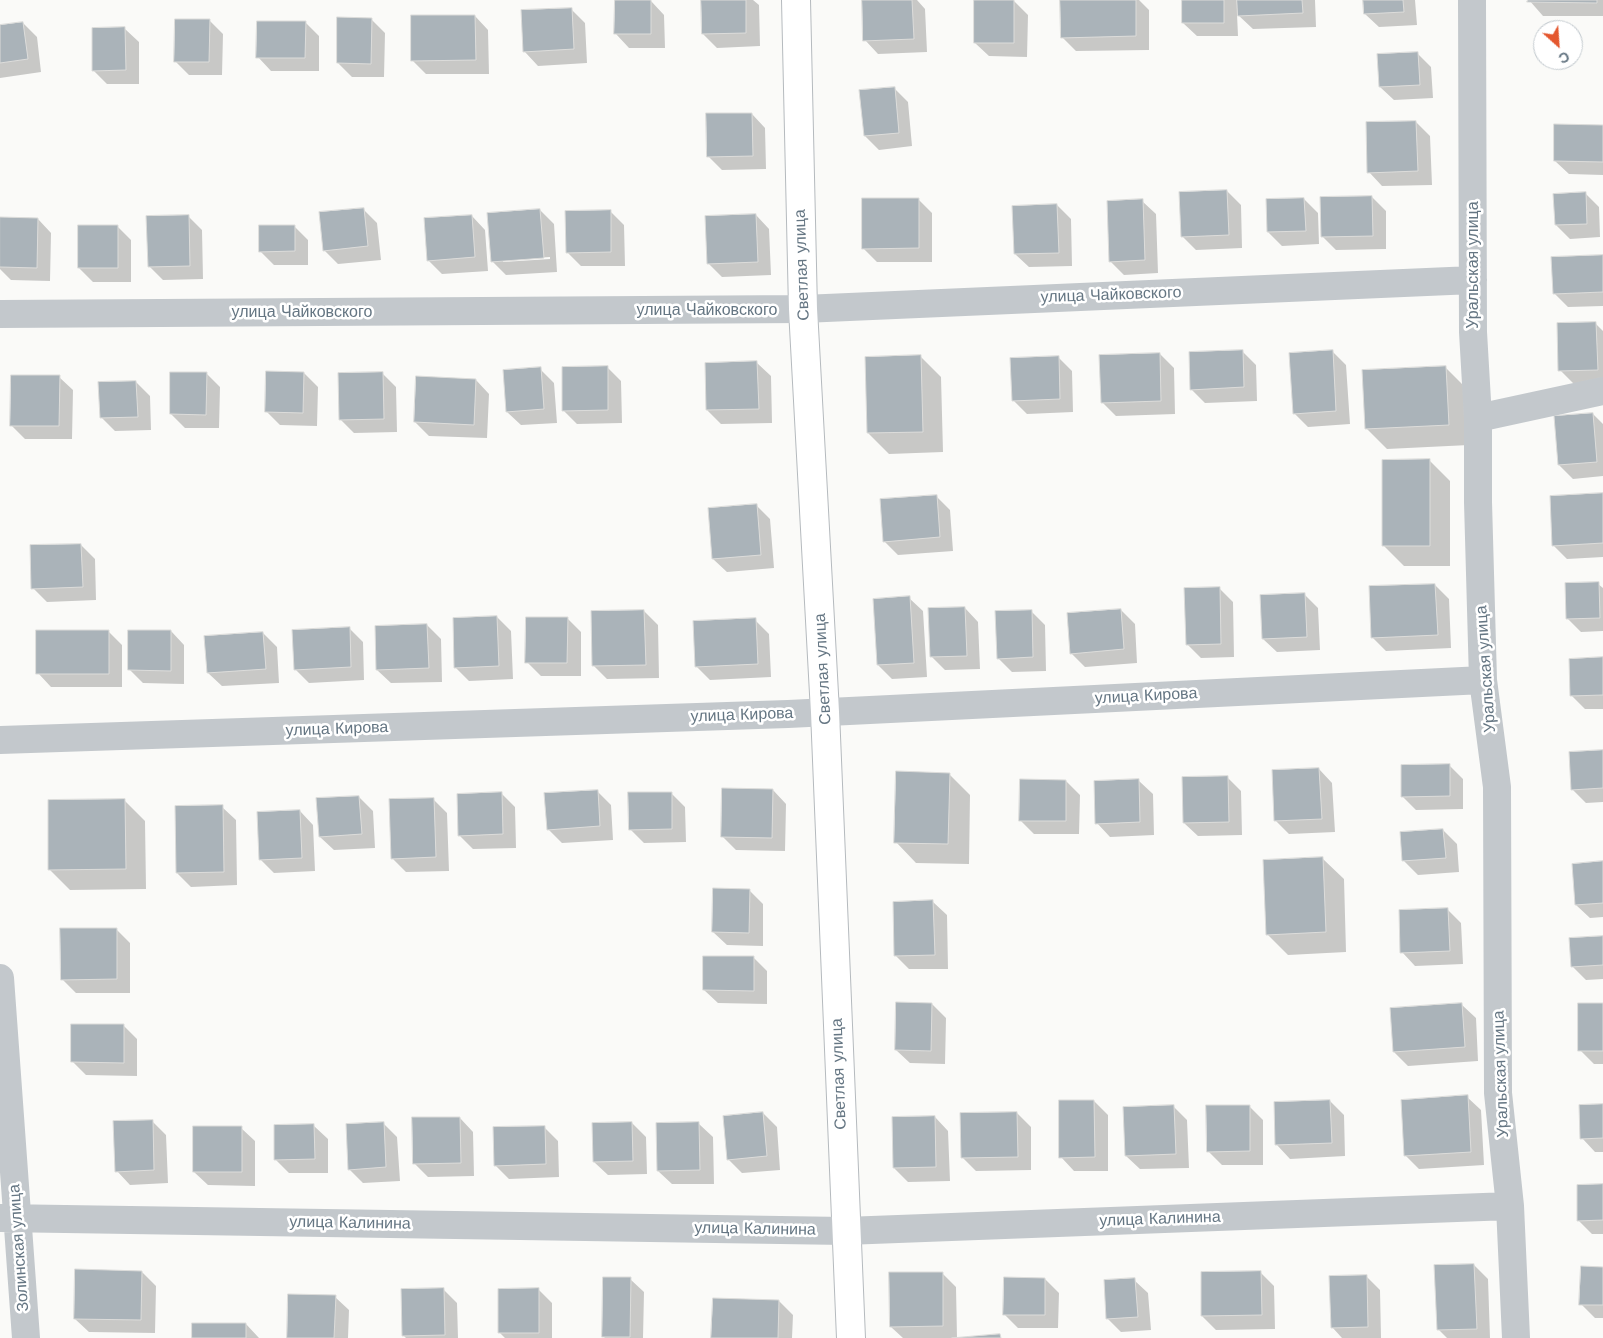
<!DOCTYPE html>
<meta charset="utf-8">
<style>
body{margin:0}
#map{position:relative;width:1603px;height:1338px;overflow:hidden;background:#fafaf8;font-family:"Work Sans",sans-serif}
canvas{display:block}
.north{position:absolute;left:1533px;top:20px;width:50px;height:50px;box-sizing:border-box;background:#fff;border:1px solid #c1c8cd;border-radius:50%;rotate:154deg;font-size:14px;font-weight:700;line-height:20px;text-align:center;color:#657683}
.north::after{content:'';display:block;margin:auto;width:18px;height:22px;background:#e4572e;clip-path:polygon(50% 0,100% 100%,50% 72%,0 100%)}
</style>
<div id="map">
<canvas width="1603" height="1338"></canvas>
<div class="north">С</div>
</div>
<script>
const ctx = document.querySelector('canvas').getContext('2d');
ctx.lineJoin = 'round';
function paint(path, color) { ctx.fillStyle = color; ctx.fill(path, 'evenodd'); }
function stroke(path, color, width, dash) { ctx.strokeStyle = color; ctx.lineWidth = width; ctx.lineCap = dash ? 'butt' : 'round'; ctx.setLineDash(dash || []); ctx.stroke(path); }
function drawText(font, color, halo, rows, align = 'center') {
  ctx.font = font + ' "Work Sans",sans-serif'; ctx.lineWidth = 5; ctx.setLineDash([]); ctx.textBaseline = 'middle'; ctx.strokeStyle = halo; ctx.fillStyle = color; for (const [text, x, y, turn = 0] of rows) {
    ctx.save(); ctx.translate(x, y); ctx.rotate((+turn || 0) * Math.PI / 180); ctx.textAlign = isNaN(turn) ? turn : align; if (halo) ctx.strokeText(text, 0, 0); ctx.fillText(text, 0, 0); ctx.restore();
  }
}
paint(new Path2D(`
 M702,0h51l6,5 1,41 -43,2 -14,-14z
 M863,0h54l8,9 2,43 -49,2 -13,-14z
 M1062,0h77l10,10v40l-73,1 -14,-14z
 M1183,0h132l1,27 -63,2 -16,-15 1,22h-41l-14,-13z
 M1364,0h51l2,25 -38,2 -14,-13z
 M1529,0h74v16h-60z
 M651,1l13,14 1,33h-36l-13,-14z
 M1014,1l14,14 -1,42 -38,-1 -14,-13z
 M571,9l14,14 2,40 -49,3 -13,-14z
 M475,16l13,14 1,44h-63l-14,-14z
 M371,19l14,14 -1,44h-32l-14,-14z
 M209,20l14,14 -1,41h-33l-14,-14z
 M305,22l14,14v35h-48l-13,-14z
 M23,23l14,14 4,35 -41,6v-52z
 M125,29l14,13v42h-32l-14,-14z
 M1417,53l14,14 2,31 -39,2 -14,-13z
 M894,88l14,14 4,44 -33,4 -14,-14z
 M752,114l13,14 1,41 -44,1 -14,-14z
 M1416,122l14,14 2,49 -50,1 -13,-14z
 M1603,126v49l-34,-1 -14,-13z
 M1227,191l14,14 1,43 -46,2 -14,-14z
 M1585,193l14,14 1,30 -30,2 -14,-14z
 M1372,197l14,14v38l-50,1 -14,-14z
 M918,199l14,14v49h-55l-14,-14z
 M1304,199l14,14 1,31 -37,2 -14,-14z
 M1142,201l14,13 2,59 -34,2 -14,-14z
 M1057,205l14,14 1,47 -43,1 -14,-13z
 M363,209l14,14 4,37 -43,4 -14,-14z
 M540,210l14,14 3,48 -51,3 -14,-14zM550,257v2l-47,3v-2z
 M610,211l14,14 1,41h-44l-13,-13z
 M756,215l13,14 2,46 -49,2 -14,-14z
 M188,216l14,14 1,49 -40,1 -14,-14z
 M472,216l13,14 3,41 -46,3 -14,-14z
 M0,218l38,1 13,14 -1,48 -39,-1 -11,-11z
 M117,226l14,14v42h-38l-14,-14z
 M294,226l14,14v25h-34l-14,-14z
 M1603,256v50l-35,1 -14,-14z
 M1596,324l7,7v52l-29,1 -14,-14z
 M1242,351l14,14 1,36 -52,2 -14,-14z
 M1332,351l14,14 4,59 -42,3 -14,-14z
 M1160,354l14,14 1,46 -59,2 -14,-14z
 M920,356l21,21 2,75 -54,2 -21,-21z
 M1058,357l14,14 1,41 -46,2 -14,-14z
 M757,363l14,13 1,47 -51,1 -14,-14z
 M607,367l14,14 1,42 -45,1 -14,-14z
 M1445,367l21,21 3,57 -82,4 -21,-21z
 M540,369l14,14 3,40 -36,2 -14,-13z
 M206,373l14,14 -1,41h-34l-14,-14z
 M304,373l14,14 -1,39 -37,-1 -14,-14z
 M382,373l14,14 1,45 -43,1 -14,-14z
 M59,377l14,13 -1,49h-47l-14,-14z
 M476,380l13,14 -2,44 -58,-2 -14,-14z
 M136,382l14,14 1,34 -36,1 -14,-14z
 M1593,414l10,10v52l-30,3 -14,-14z
 M1430,461l20,20v85h-46l-20,-20z
 M1603,495v62l-36,2 -14,-14z
 M936,496l14,14 3,41 -55,4 -14,-14z
 M757,506l13,13 4,49 -47,4 -14,-13z
 M81,545l14,14 1,41 -49,2 -14,-14z
 M1598,584l5,4v43l-22,1 -14,-14z
 M1435,585l14,14 2,49 -65,3 -14,-14z
 M1219,588l14,14 1,55 -33,1 -14,-14z
 M1304,594l14,14 2,42 -43,2 -14,-13z
 M909,598l14,13 4,66 -35,2 -14,-14z
 M965,608l13,14 2,47 -35,1 -14,-14z
 M1121,610l14,14 2,39 -52,4 -14,-14z
 M644,611l14,14 1,53 -52,1 -14,-14z
 M1031,611l14,14 1,46 -34,1 -14,-14z
 M497,617l14,14 2,48 -44,2 -14,-14z
 M567,618l14,14v44h-40l-14,-14z
 M755,620l14,14 2,43 -61,3 -14,-14z
 M427,625l14,14 1,43 -51,1 -14,-13z
 M349,628l14,14 1,38 -55,3 -14,-14z
 M108,631l14,14v42h-71l-13,-14z
 M171,631l13,14v39l-41,-1 -13,-13z
 M263,633l14,14 2,36 -57,3 -14,-13z
 M1603,659v50h-18l-14,-14z
 M1603,751v51l-17,1 -14,-14z
 M1449,765l14,14v30l-47,1 -13,-13z
 M1319,769l13,14 3,49 -46,2 -14,-14z
 M949,774l21,21 -1,69 -53,-1 -20,-21z
 M1227,777l14,14 1,44 -44,1 -14,-13z
 M1066,781l14,14 -1,39h-45l-14,-14z
 M1139,781l14,13 1,41 -44,2 -13,-14z
 M773,790l13,14 -1,47 -49,-1 -14,-14z
 M597,791l14,14 2,35 -51,3 -14,-14z
 M501,793l14,14 1,41 -43,1 -13,-13z
 M671,793l14,14 1,35 -42,1 -14,-14z
 M359,797l14,14 2,37 -41,2 -14,-13z
 M433,799l14,14 2,58 -43,1 -13,-13z
 M124,800l21,21 1,68 -76,1 -21,-21z
 M222,807l14,13 1,65 -46,2 -14,-14z
 M300,811l13,14 2,46 -41,2 -14,-14z
 M1443,830l14,14 2,28 -41,3 -14,-14 -2,-28z
 M1323,859l21,20 2,73 -58,3 -21,-21z
 M1603,863v54l-13,1 -14,-13z
 M749,890l14,14v42l-36,-1 -14,-13z
 M933,902l14,13 1,54h-39l-13,-13z
 M1447,909l14,14 2,41 -48,2 -13,-14z
 M116,929l14,14v50h-54l-14,-14z
 M1603,937v42l-17,1 -14,-14z
 M753,957l14,14v33l-49,-1 -14,-13z
 M932,1004l14,14 -1,46 -35,-1 -14,-13z
 M1603,1004v60h-9l-14,-14z
 M1462,1005l14,13 2,43 -70,5 -14,-14z
 M123,1025l14,14v37l-51,-1 -14,-14z
 M1467,1097l14,13 3,55 -65,4 -14,-14z
 M1094,1101l14,14v56h-34l-13,-14z
 M1330,1101l14,14 1,41 -55,3 -13,-14z
 M1173,1106l14,14 2,48 -49,1 -14,-13z
 M1249,1106l14,14v45h-41l-14,-14z
 M1603,1106v46h-8l-13,-14z
 M763,1113l14,14 3,43 -38,3 -14,-14z
 M1017,1113l14,14v43l-55,1 -14,-14z
 M935,1117l13,14 2,50 -42,1 -14,-14z
 M460,1118l13,14 1,44 -46,1 -14,-14z
 M152,1121l14,14 2,48 -38,2 -13,-14z
 M383,1123l14,14 3,44 -37,2 -14,-14z
 M632,1123l14,14 1,37 -39,1 -14,-13z
 M699,1124l14,13 1,47h-42l-14,-13z
 M314,1126l14,13v34h-39l-14,-14z
 M544,1127l14,14 1,36 -50,2 -14,-14z
 M241,1128l14,13v45l-47,-1 -14,-13z
 M1603,1185v49h-11l-14,-14z
 M1474,1265l14,14 2,59h-43l-8,-8z
 M1603,1268v50h-8l-14,-14z
 M142,1272l14,14 -1,47 -66,-1 -14,-13z
 M942,1273l14,14 1,51h-54l-12,-11z
 M1261,1273l13,13 1,43 -59,1 -14,-14z
 M1366,1276l14,14 1,48h-39l-10,-11z
 M630,1279l14,13 -1,46h-38l-2,-2z
 M1045,1279l14,14 -1,35h-40l-14,-14z
 M1134,1280l14,13 3,37 -30,2 -14,-14z
 M443,1289l14,14 1,35h-52l-3,-3z
 M538,1289l14,14v35h-47l-5,-5z
 M335,1297l14,13 -1,28h-60z
 M779,1301l14,14 -1,23h-79z
 M246,1324l13,14h-66z`), '#0003');
const building = new Path2D(`
 M615,0h36v34h-37z
 M701,0h45v33l-44,1z
 M862,0h50l2,39 -51,2z
 M974,0h40v43h-40z
 M1060,0h76v36l-75,2z
 M1182,0h42v23h-42z
 M1237,0h65l1,13 -65,3z
 M1363,0h40l1,12 -40,2z
 M1528,0h69v3l-70,-1z
 M572,8l2,41 -51,3 -2,-42z
 M411,15h64l1,45 -65,1z
 M337,17l35,1 -1,46 -34,-1z
 M175,19h35l-1,43h-35z
 M257,21h49l-1,37h-49z
 M23,22l5,37 -28,4v-38z
 M125,27l1,43 -34,1v-43z
 M1418,52l2,33 -41,2 -2,-33z
 M895,87l4,46 -35,3 -5,-46z
 M706,113h46l1,43 -46,1z
 M1416,121l2,50 -51,2 -1,-51z
 M1554,124l49,1v37l-49,-1z
 M1227,190l2,45 -48,2 -2,-45z
 M1586,192l1,32 -32,1 -2,-31z
 M1372,196l1,40 -52,1 -1,-40z
 M862,198h57v50l-57,1z
 M1304,198l2,33 -39,1 -1,-33z
 M1143,199l2,61 -36,2 -2,-61z
 M1057,204l2,49 -45,1 -2,-48z
 M364,208l4,38 -45,5 -4,-39z
 M540,209l4,49 -53,4 -4,-49z
 M611,210v42l-45,1 -1,-42z
 M756,214l2,48 -51,2 -2,-48z
 M189,215l1,51 -42,1 -2,-51z
 M472,215l3,42 -48,4 -3,-43z
 M0,217l38,1 -1,50 -37,-1z
 M78,225h40v43h-40z
 M259,225h36v26l-36,1z
 M1603,255v37l-50,2 -2,-37z
 M1596,322l2,48 -40,1 -1,-48z
 M1243,350l1,37 -54,3 -1,-38z
 M1333,350l3,61 -43,3 -4,-61z
 M1160,353l1,48 -60,2 -2,-48z
 M921,355l2,77 -56,1 -2,-76z
 M1059,356l1,43 -48,2 -2,-43z
 M757,361l2,48 -53,1 -1,-47z
 M608,366v44l-46,1v-44z
 M1446,366l3,59 -84,4 -3,-59z
 M541,367l3,42 -38,3 -3,-42z
 M266,371l38,1 -1,41 -38,-1z
 M170,372h37l-1,43 -36,-1z
 M383,372l1,47 -45,1 -1,-47z
 M11,375h49l-1,51h-49z
 M416,376l60,3 -2,46 -60,-3z
 M136,381l2,36 -38,1 -2,-36z
 M1593,413l4,49 -39,3 -4,-49z
 M1430,459v87h-48v-86z
 M1603,493v50l-51,3 -2,-50z
 M937,495l3,42 -57,5 -3,-43z
 M757,504l4,51 -49,4 -4,-51z
 M81,544l2,43 -52,2 -1,-44z
 M1599,582l1,36 -34,1 -1,-36z
 M1435,584l3,51 -67,3 -2,-52z
 M1220,587l1,57 -35,1 -2,-57z
 M1305,593l2,44 -45,2 -2,-44z
 M910,596l4,67 -37,2 -4,-66z
 M965,607l2,49 -37,1 -2,-49z
 M1121,609l3,40 -54,5 -3,-41z
 M644,610l2,55 -54,1 -1,-55z
 M1032,610l1,47 -36,2 -2,-48z
 M497,616l2,50 -45,2 -1,-50z
 M526,617h42l-1,46h-42z
 M756,618l2,46 -63,3 -2,-46z
 M427,624l2,44 -53,2 -1,-44z
 M350,627l1,40 -57,3 -2,-40z
 M36,630h73v44h-73z
 M128,630h43v41l-43,-1z
 M263,632l3,37 -59,4 -3,-37z
 M1603,657v38l-33,1 -1,-37z
 M1603,750v38l-32,2 -2,-38z
 M1450,764v32l-49,1v-32z
 M1319,768l3,51 -48,2 -2,-51z
 M896,771l54,2 -2,71 -54,-1z
 M1228,776l1,46 -46,1 -1,-46z
 M1020,779l46,1v41h-47z
 M1139,779l1,43 -45,2 -1,-43z
 M722,788l51,1 -1,49 -51,-1z
 M598,790l2,36 -53,4 -3,-37z
 M502,792l1,42 -45,2 -1,-42z
 M628,792h44v37l-43,1z
 M359,796l3,38 -43,3 -3,-39z
 M434,798l2,59 -45,2 -2,-60z
 M125,799l1,70 -78,1v-70z
 M223,805l1,67 -48,1 -1,-67z
 M300,810l2,48 -43,2 -2,-48z
 M1443,829l3,29 -44,3 -2,-29z
 M1323,857l3,75 -60,3 -3,-75z
 M1603,861v42l-28,2 -3,-41z
 M713,888l37,1 -1,44 -37,-1z
 M933,900l2,55 -41,1 -1,-54z
 M1448,908l2,43 -50,2 -1,-43z
 M60,928h57v51l-56,1z
 M1603,936v29l-32,2 -2,-29z
 M703,956h51v35l-51,-1z
 M896,1002l36,1 -1,48 -36,-1z
 M1462,1003l3,44 -72,5 -3,-44z
 M1578,1003h25v48h-25z
 M71,1024h53v39l-53,-1z
 M1468,1095l3,57 -67,4 -3,-56z
 M1059,1100h35l1,57 -36,1z
 M1330,1100l2,43 -57,2 -1,-43z
 M1603,1104v34l-23,1 -1,-34z
 M1174,1105l2,49 -51,2 -2,-49z
 M1206,1105h44v46l-43,1z
 M763,1112l4,44 -40,4 -4,-44z
 M1017,1112l1,45 -57,1 -1,-45z
 M935,1116l1,51 -43,1 -1,-51z
 M412,1117h48l1,46 -48,1z
 M153,1120l1,50 -39,2 -2,-51z
 M384,1122l2,45 -38,3 -2,-46z
 M632,1122l1,39 -40,1 -1,-39z
 M699,1122l1,48 -43,1 -1,-48z
 M314,1124l1,35 -41,1v-35z
 M193,1126h49v46h-49z
 M545,1126l1,38 -52,2 -1,-39z
 M1603,1184v36l-26,1v-36z
 M1474,1264l3,65 -40,1 -3,-65z
 M1581,1266l22,1v38h-24z
 M75,1269l67,2 -1,49 -67,-1z
 M1261,1271l1,44 -61,1v-44z
 M889,1272h54v54l-53,1z
 M1367,1275l1,52 -37,1 -2,-52z
 M603,1277h28l-1,60h-28z
 M1004,1277l41,1v37h-42z
 M1135,1278l3,39 -32,2 -2,-39z
 M444,1288l1,47 -43,1 -1,-47z
 M539,1288v45h-41v-44z
 M288,1294l48,1 -2,43h-47z
 M713,1298l66,2 -1,38h-67z
 M192,1323h54v15h-54z
 M1000,1334l1,4h-49z`);
paint(building, '#aab3b9');
stroke(building, '#dcdcda', 1);
const major = new Path2D(`
 M796,0l7,309 22,403 26,626`);
stroke(major, '#b5babe', 30);
stroke(new Path2D(`
 M1472,0l1,332 5,86v84l5,178 14,107 1,306 12,113 6,132
 M0,314l803,-5 670,-29
 M1478,418l125,-27
 M0,740l788,-26 695,-34
 M0,978l26,360
 M0,1218l845,13 665,-25`), '#c3c8cc', 28);
stroke(major, '#fff', 28);
drawText('16px', '#657683', '#fff', [
 ["Светлая улица",802,265,-92],
 ["Уральская улица",1473,265,-90],
 ["улица Чайковского",1111,295,-2],
 ["улица Чайковского",707,310],
 ["улица Чайковского",302,312],
 ["Светлая улица",823,669,-93],
 ["Уральская улица",1486,669,-94],
 ["улица Кирова",1146,696,-3],
 ["улица Кирова",742,715,-2],
 ["улица Кирова",337,729,-2],
 ["Светлая улица",839,1074,-92],
 ["Уральская улица",1501,1074,-92],
 ["улица Калинина",1160,1219,-2],
 ["улица Калинина",350,1223,1],
 ["улица Калинина",755,1229,1],
 ["Золинская улица",19,1248,-94]
]);
</script>
